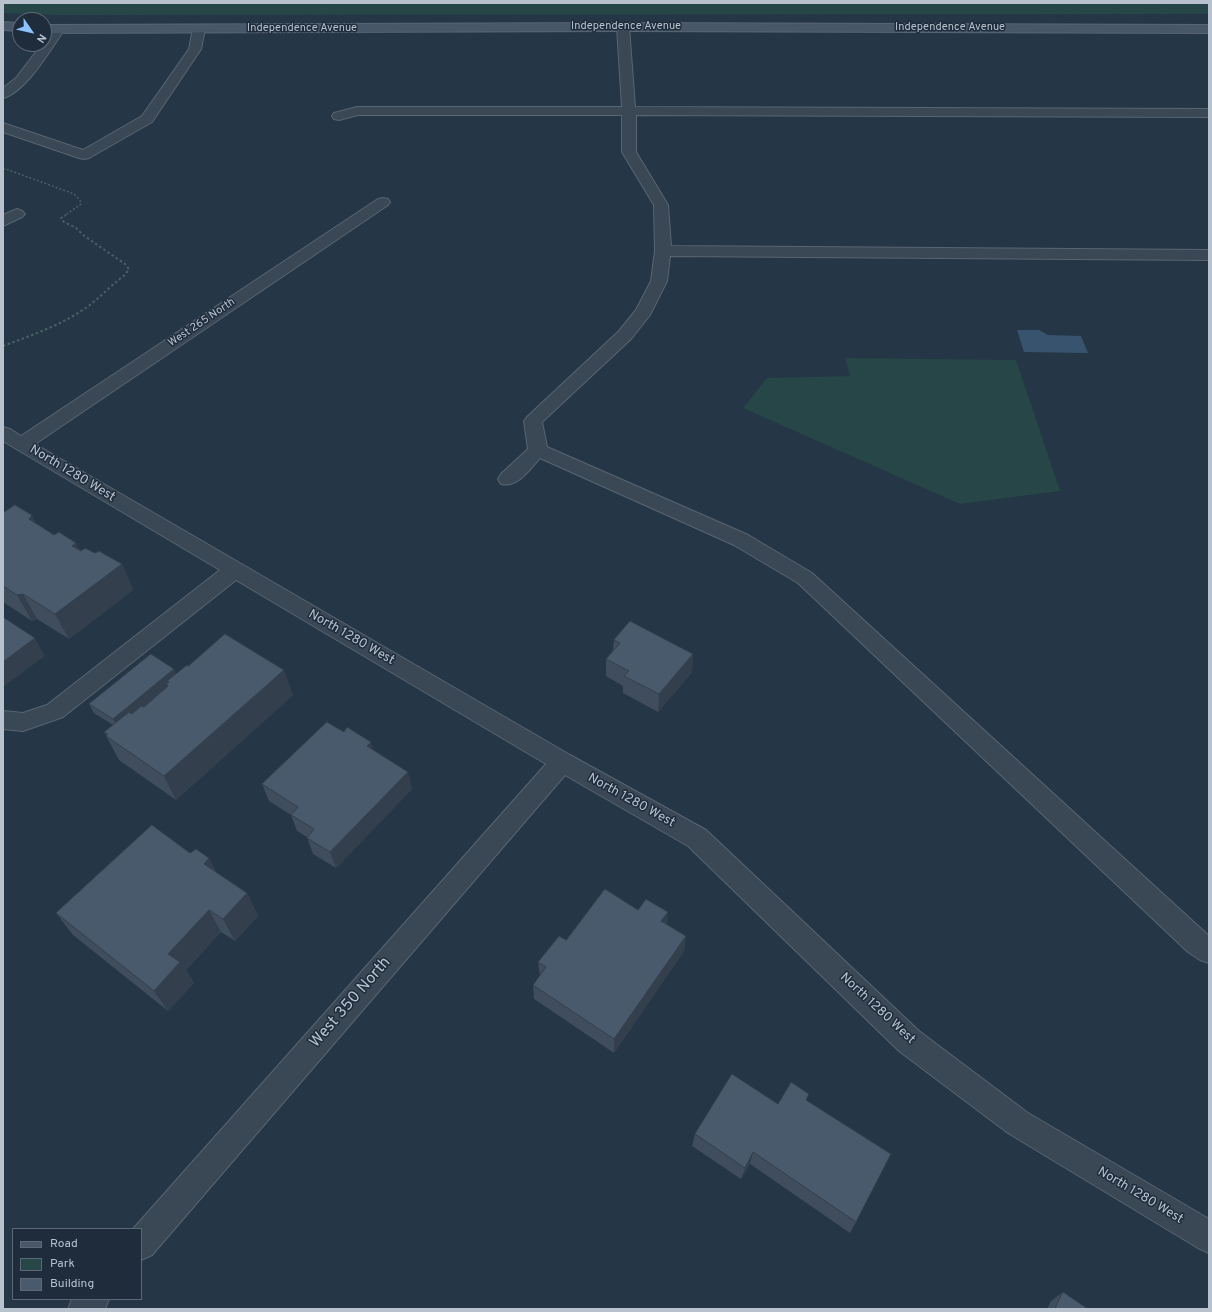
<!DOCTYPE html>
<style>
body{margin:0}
#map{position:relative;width:1212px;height:1312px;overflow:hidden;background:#253646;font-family:Overpass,sans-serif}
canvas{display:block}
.frame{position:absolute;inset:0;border:4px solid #b8c2ce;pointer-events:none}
.legend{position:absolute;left:12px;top:1228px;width:130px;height:72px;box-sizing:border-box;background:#1e2c3b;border:1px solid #5c6876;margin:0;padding:5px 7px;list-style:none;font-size:12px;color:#b8c2ce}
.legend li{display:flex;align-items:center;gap:8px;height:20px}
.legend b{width:20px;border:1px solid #5c6876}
.north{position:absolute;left:12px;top:12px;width:40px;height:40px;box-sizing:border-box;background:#1e2c3b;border:1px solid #5c6876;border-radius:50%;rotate:124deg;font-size:11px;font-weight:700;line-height:16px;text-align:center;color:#b8c2ce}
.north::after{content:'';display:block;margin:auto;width:14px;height:18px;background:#8cc2ff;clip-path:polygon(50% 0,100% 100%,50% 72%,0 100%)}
</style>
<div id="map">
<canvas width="1212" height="1312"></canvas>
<div class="frame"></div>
<ul class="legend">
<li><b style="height:5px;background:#475768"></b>Road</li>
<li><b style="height:11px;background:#274647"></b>Park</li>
<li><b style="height:11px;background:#495a6c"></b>Building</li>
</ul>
<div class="north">N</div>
</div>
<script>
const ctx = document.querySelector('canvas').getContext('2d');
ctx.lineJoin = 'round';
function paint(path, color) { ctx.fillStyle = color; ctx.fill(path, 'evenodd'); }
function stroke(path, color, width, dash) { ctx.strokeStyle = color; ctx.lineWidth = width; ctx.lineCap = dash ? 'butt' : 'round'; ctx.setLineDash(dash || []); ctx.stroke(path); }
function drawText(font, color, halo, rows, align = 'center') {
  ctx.font = font + ' Overpass,sans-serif'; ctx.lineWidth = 3; ctx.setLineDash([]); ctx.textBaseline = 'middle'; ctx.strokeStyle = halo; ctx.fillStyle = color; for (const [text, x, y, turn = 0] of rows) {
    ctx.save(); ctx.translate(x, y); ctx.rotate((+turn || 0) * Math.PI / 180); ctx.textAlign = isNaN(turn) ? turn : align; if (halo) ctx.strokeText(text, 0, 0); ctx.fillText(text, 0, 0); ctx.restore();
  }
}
paint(new Path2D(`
 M3,3h1206v11l-1153,1 -53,-2z
 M845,358l171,2 44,131 -100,13 -217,-96 24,-30 83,-2z`), '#274647');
paint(new Path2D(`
 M1017,330h22l9,5 33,1 7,17 -64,-1z`), '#37536e');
const lane = new Path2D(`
 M199,25l4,1 2,3 -4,20 -49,73 -63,36 -5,1 -5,-1 -76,-26v-9l80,27 59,-34 47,-67 4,-20 2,-3z
 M17,209l5,2 3,3 -3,3 -19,9v-11z`);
const street = new Path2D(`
 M623,23l4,1 2,3 6,80 574,2v8l-573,-2v37l32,53 3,41 538,4v10l-539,-4 -3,25 -17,34 -19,24 -89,83 5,25 201,88 64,38 397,363v27l-9,-3 -12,-8 -390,-369 -64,-38 -194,-87c-10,11 -22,30 -39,26l-3,-5 3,-5 27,-25 -4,-28 3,-4 92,-86 17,-21 15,-29 4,-30 -1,-46 -32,-53v-37h-264l-19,5 -5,-1 -2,-3 2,-3 23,-6h265l-5,-80 2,-3z
 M58,26l4,1 2,3c-13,19 -38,62 -61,68v-10l13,-10 26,-34h2c0,-7 8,-16 14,-18z
 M383,198l5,1 2,3 -2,3 -353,239 535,311 136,75 213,201 109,82 181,106v34l-11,-5 -190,-115 -109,-82 -211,-205 -123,-71 -413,480 -11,5v-31h-8l413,-465 -310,-184 -173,137 -40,14 -20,-2v-18l20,2 24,-8 173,-135 -217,-129v-14l7,2 11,7 357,-237z
 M72,1299h37l-4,10h-37z`);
const secondary = new Path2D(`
 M3,22l17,1v8l-17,-1z
 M623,23l586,2v8l-586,-2 -579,2v-8z`);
stroke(lane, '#586572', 2);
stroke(street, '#586572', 2);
stroke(secondary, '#586572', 2);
stroke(new Path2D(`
 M3,168l71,26 6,6 1,4 -17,12`), '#466262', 1.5, [2, 2]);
stroke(new Path2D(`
 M3,346c29,-11 59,-21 84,-39 14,-10 24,-22 38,-32l4,-6 -4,-5 -42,-29 -7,-7 -12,-6 -3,-4 5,-3`), '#466262', 2, [2.5, 2.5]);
paint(lane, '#3a4755');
paint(street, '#3a4755');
paint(secondary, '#475768');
paint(new Path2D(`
 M3,513l33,10 18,12 26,15 15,3 27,11 11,26 -64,49 -32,-20 -5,2 -29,-19z
 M614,640l79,14 -1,18 -34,40 -35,-19v-7l-17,-10v-17l7,-9z
 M188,666l105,29 -117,105 -57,-40 -13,-24v-1l-2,-3 9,-7 -19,-12 -5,-9 87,-30z
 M373,750l39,39 -76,79 -23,-14 -6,-17 -10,-6 -6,-16 -22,-14 -7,-17z
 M190,853l19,5 7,14 31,21 11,23 -23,25 -14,-9 -35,38 8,13 -26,28 -95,-76 -17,-22z
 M638,910l29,15 19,11 -2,15 -70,102 -80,-54 -1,-14 7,-9 -2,-14 28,-22z
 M807,1100l49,122 -6,11 -100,-69 -9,15 -49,-33 3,-12z
 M1063,1292l25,17h-41l4,-8z`), '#3f4d5d');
paint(new Path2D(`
 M32,515l13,26 -16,-22z
 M76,543l13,26 -17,-23z
 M122,564l11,26 -64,49 -14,-25z
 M23,594l14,25 -5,2 -15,-26z
 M35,638l10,18 -42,31v-25z
 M693,654l-1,18 -34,40 1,-18z
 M174,669l4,9 -9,4 -2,-1 2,5 -3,-2 2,3 -50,41 -5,-9z
 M284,670l9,25 -117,105 -12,-24z
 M371,742l4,16 -8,-12z
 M408,772l4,17 -76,79 -6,-16z
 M209,858l11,23 -16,-17z
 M247,893l11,23 -23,25 -12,-22z
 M209,910l12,22 -35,38 8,13 -26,28 -14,-20 14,-37z
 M668,912l-1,15 -6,-6z
 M686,936l-2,15 -70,102v-14z
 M753,1152l-3,12 -9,15 4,-11z`), '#333f4c');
const building = new Path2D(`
 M15,505l17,10 -3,4 25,16 5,-3 17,11 -4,3 9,5 4,-3 10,5 4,-2 23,13 -67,50 -32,-20 -6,1 -14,-9v-73z
 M3,617l32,21 -32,24z
 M630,621l63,33 -34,40 -35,-18 5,-5 -23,-12 14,-16 -6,-3z
 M225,634l59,36 -120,106 -58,-40 2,-2 -4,-2 25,-20 3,2 9,-8 3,1 24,-21 -2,-2 3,-2 -2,-1 20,-16 1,1z
 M151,654l23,15 -61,50 -24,-15z
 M327,722l17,10 3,-5 24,15 -4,4 41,26 -78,80 -23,-14 7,-9 -23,-14 7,-8 -36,-23z
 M152,825l38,28 6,-4 13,9 -5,6 43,29 -24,26 -14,-9 -41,44 12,8 -26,29 -98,-78z
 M605,889l33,21 8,-11 22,13 -7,9 25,15 -72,103 -81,-54 13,-18 -8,-5 21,-26 7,4z
 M732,1074l46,30 13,-22 18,12 -3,6 85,54 -35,68 -103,-70 -8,16 -50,-34z
 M1063,1292l25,17h-33z`);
paint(building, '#495a6c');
stroke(building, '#333f4c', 1);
drawText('11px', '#b8c2ce', '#1e2c3b', [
 ["Independence Avenue",626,27],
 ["Independence Avenue",950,28],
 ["Independence Avenue",302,29],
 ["West 265 North",202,323,-34]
]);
drawText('13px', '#b8c2ce', '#1e2c3b', [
 ["North 1280 West",72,474,31],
 ["North 1280 West",351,638,30],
 ["North 1280 West",631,801,29],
 ["North 1280 West",877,1009,43],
 ["North 1280 West",1140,1196,31]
]);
drawText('16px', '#b8c2ce', '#1e2c3b', [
 ["West 350 North",351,1003,-49]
]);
</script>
